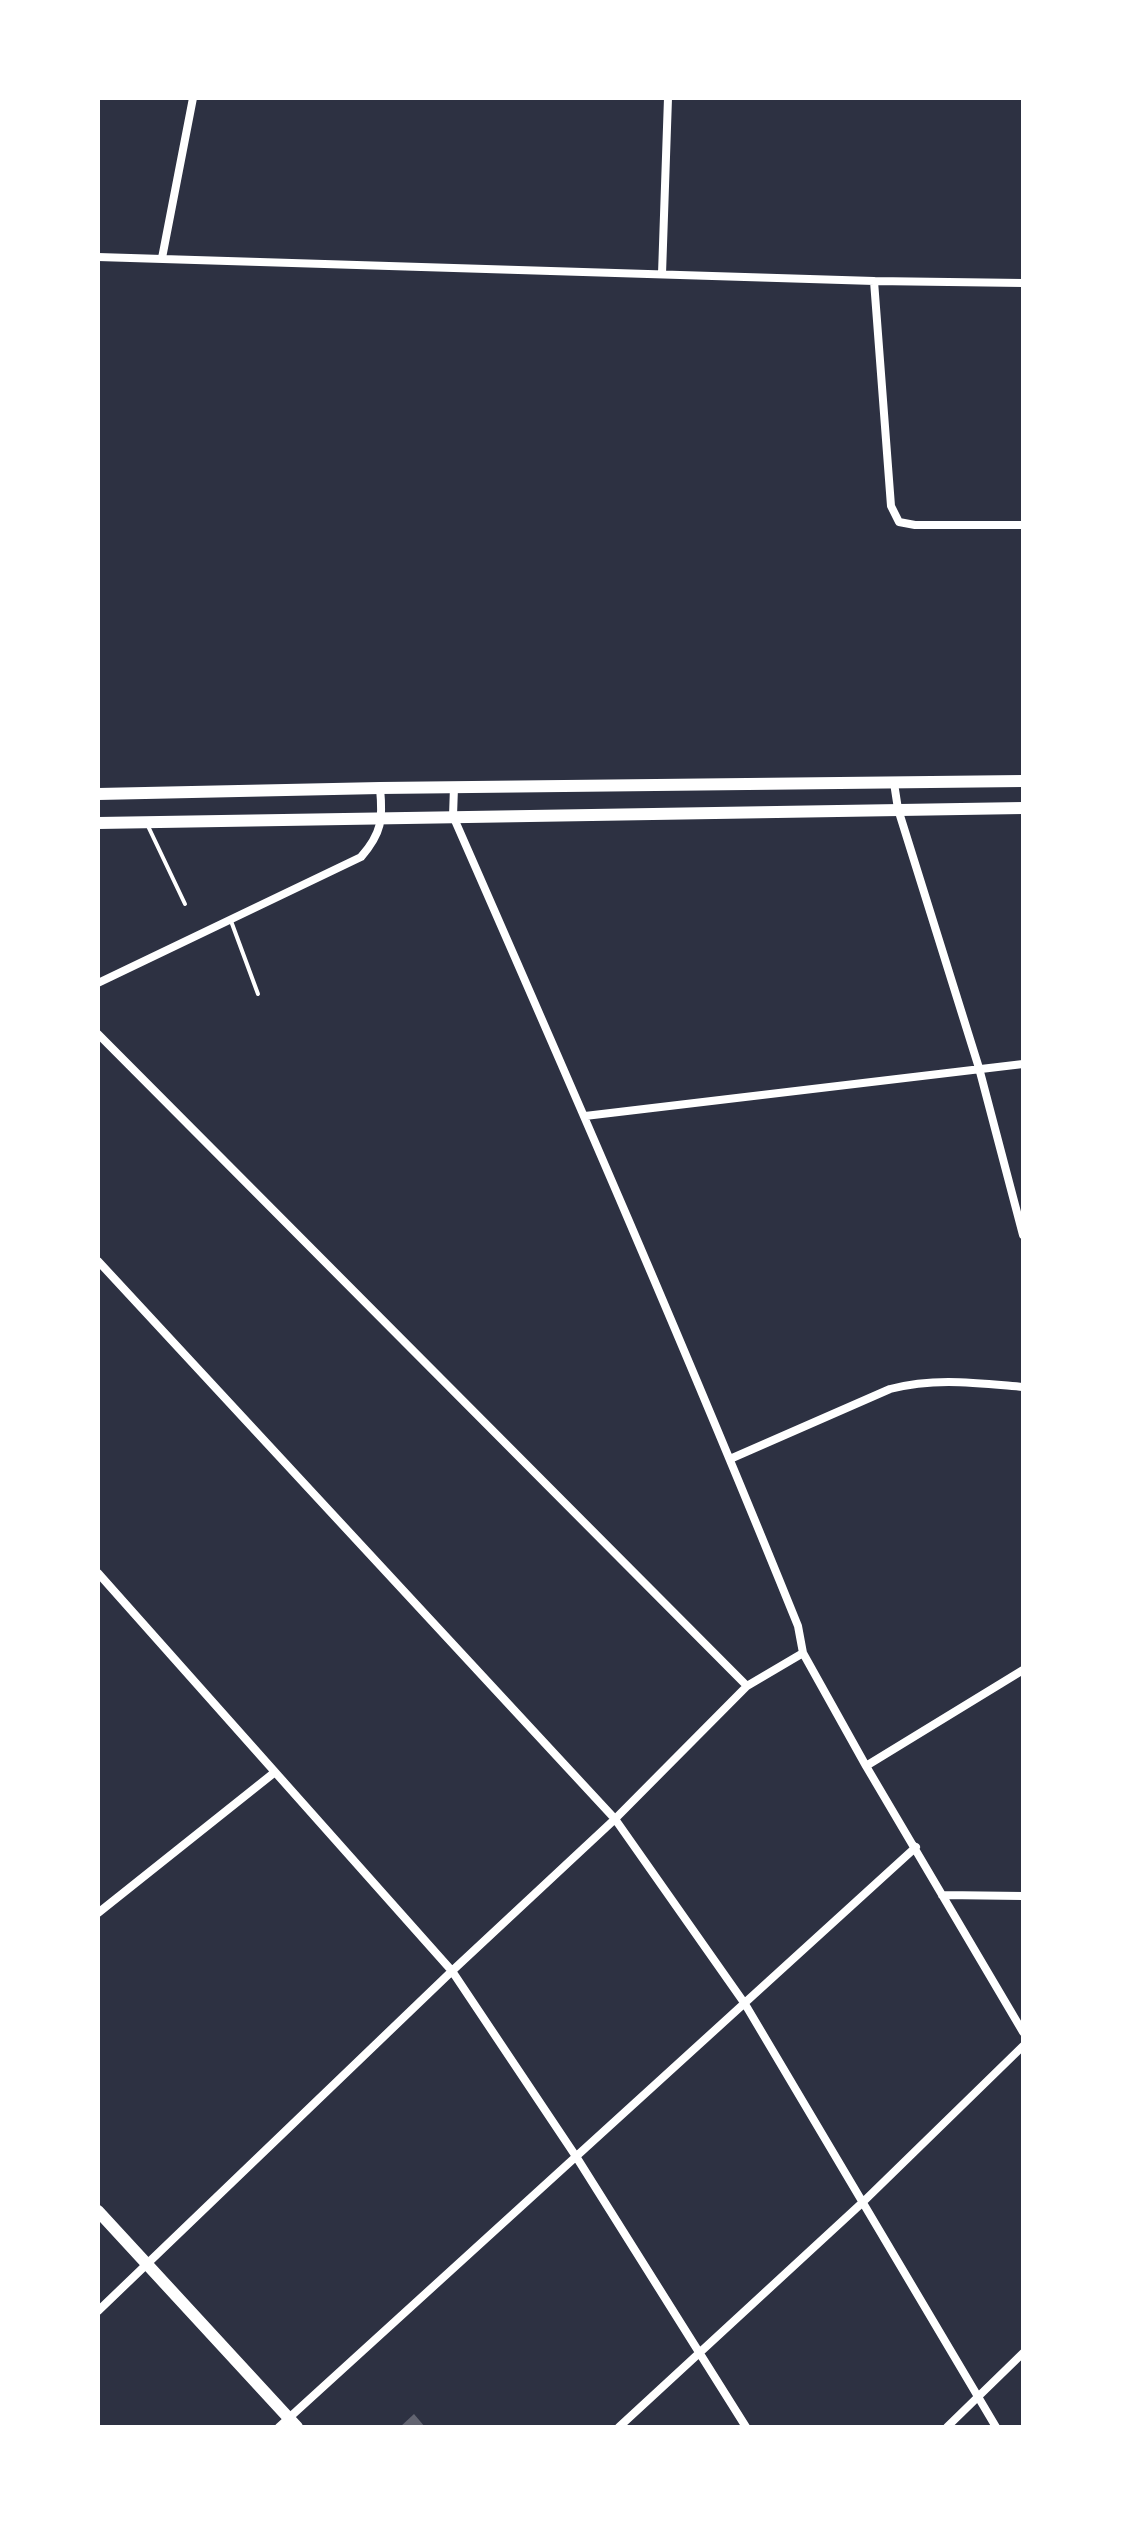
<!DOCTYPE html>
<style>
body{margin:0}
#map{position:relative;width:1121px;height:2525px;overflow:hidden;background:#2d3142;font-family:Lato,sans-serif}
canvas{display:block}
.frame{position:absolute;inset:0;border:100px solid #fff;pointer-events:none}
</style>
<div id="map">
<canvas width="1121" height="2525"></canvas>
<div class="frame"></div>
</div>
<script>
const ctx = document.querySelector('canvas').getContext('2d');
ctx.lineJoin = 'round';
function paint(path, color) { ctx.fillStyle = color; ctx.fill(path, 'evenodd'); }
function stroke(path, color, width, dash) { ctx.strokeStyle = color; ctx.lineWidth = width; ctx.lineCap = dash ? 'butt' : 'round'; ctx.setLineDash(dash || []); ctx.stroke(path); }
paint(new Path2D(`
 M414,2414l11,13h-25z`), '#626471');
stroke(new Path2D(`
 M147,824l38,80
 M231,921l27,73`), '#fff', 4);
stroke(new Path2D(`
 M98,257l776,24 149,2
 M162,258l31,-160
 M662,274l6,-176
 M874,281l17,225 8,16 16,3h108
 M894,783l4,26 81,259 44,167
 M454,787l-1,29c118,269 235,538 345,810l5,27 63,113 157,266
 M98,983l263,-126c21,-24 22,-38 19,-69
 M98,1034l649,652
 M585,1116l438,-52
 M98,1261l517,558 130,185 251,423
 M730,1459l160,-70c45,-12 87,-6 133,-2
 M98,1573l354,398 125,187 169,269
 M866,1766l157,-96
 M942,1895l81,1
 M98,1913l177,-141
 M98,2311l354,-340 163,-152 132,-133 56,-33
 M279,2427l637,-580
 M619,2427l244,-225 160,-156
 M947,2427l76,-74`), '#fff', 8);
stroke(new Path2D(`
 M98,794l282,-6 643,-7
 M98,823l925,-15
 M98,2211l199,216`), '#fff', 12);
</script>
